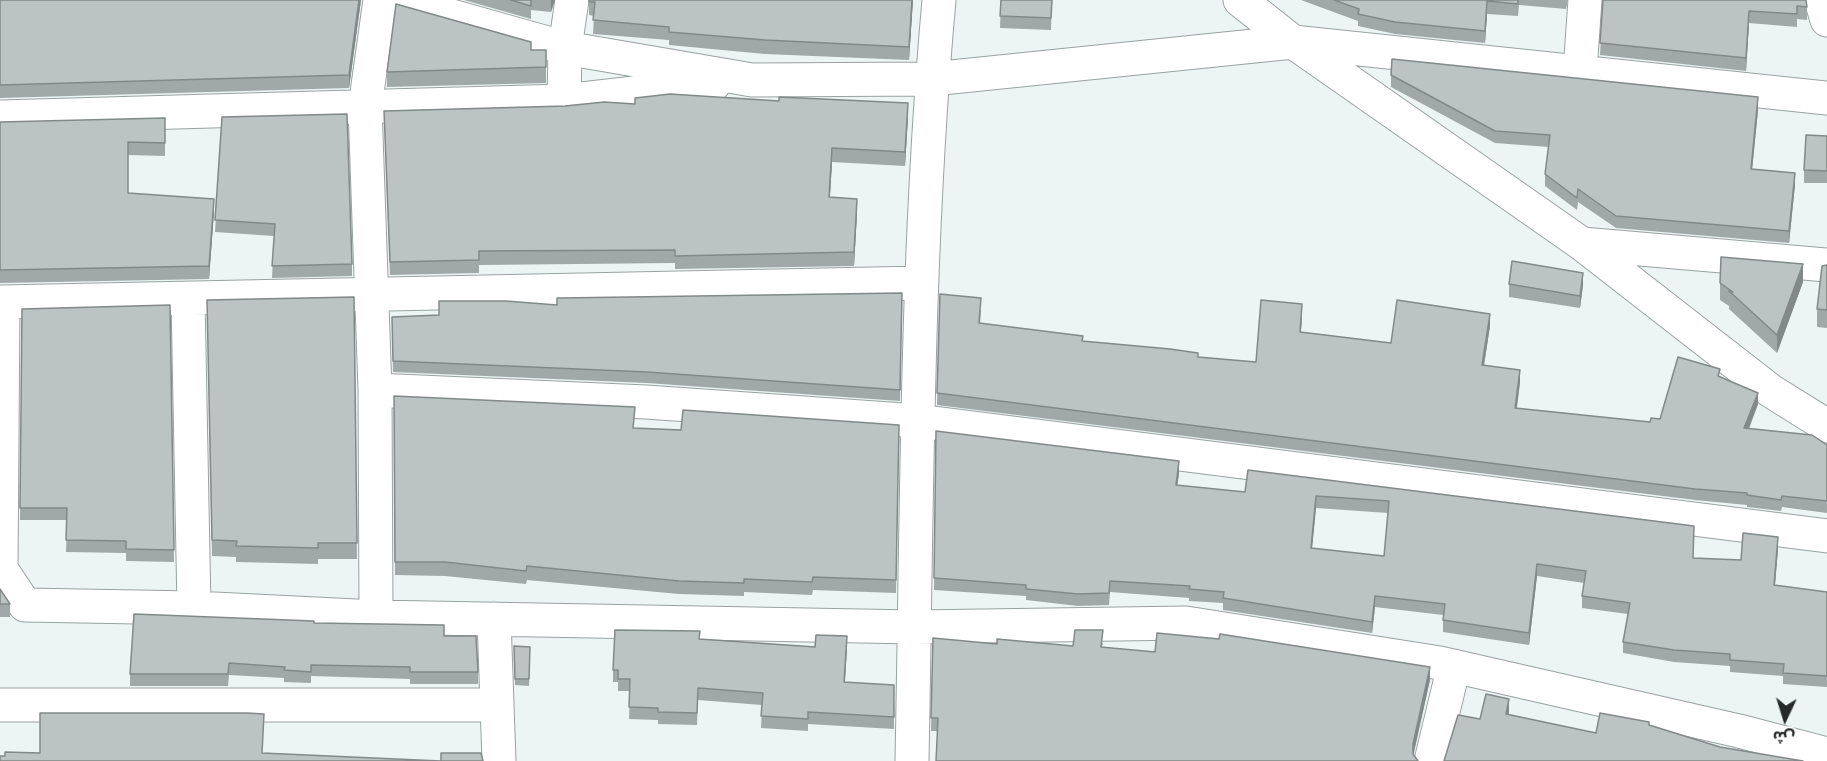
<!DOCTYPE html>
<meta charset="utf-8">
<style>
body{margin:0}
#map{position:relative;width:1827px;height:761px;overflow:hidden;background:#ecf5f4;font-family:Helvetica,"Noto Sans Arabic",sans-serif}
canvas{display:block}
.north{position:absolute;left:1755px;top:689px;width:60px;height:60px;-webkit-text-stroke:4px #fff;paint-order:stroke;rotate:184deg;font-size:16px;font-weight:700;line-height:24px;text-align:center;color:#262929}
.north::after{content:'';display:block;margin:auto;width:21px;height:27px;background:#262929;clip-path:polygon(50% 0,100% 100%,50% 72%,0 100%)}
</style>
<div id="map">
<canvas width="1827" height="761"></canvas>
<div class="north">ش</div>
</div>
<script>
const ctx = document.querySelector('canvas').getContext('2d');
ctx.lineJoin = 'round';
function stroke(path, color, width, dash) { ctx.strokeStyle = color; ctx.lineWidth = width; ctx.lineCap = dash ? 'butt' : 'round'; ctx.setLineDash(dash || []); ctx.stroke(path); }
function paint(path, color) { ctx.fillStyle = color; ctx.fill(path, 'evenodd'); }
const minor = new Path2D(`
 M395,0l170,48 187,32 180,-1 361,-37 534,56
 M1240,0l53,42 289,202 189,147 56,35
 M1821,0l6,20
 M1580,71l5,-71
 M564,101l1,-53 7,-48
 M0,117l564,-16 150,-17
 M1582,244l245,21
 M188,299l6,309
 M0,302l921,-19
 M3,302l-2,267 24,36 169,3 182,9 539,10 271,-4 254,40 299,68 88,23
 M375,390l271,12 272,19 909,115
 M376,617l-1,-227 -10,-283 15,-107
 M494,619l5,142
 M0,705h496
 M912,761c5,-254 4,-508 27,-761
 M1431,761l23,-95`);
stroke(minor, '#9aa2a1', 35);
stroke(minor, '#fff', 33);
paint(new Path2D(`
 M0,0h361l-12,88 -349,10z
 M464,0h91l-4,12 -20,-2v9z
 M589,0h324l-4,60 -144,-6 -96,-9v-5l-76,-6 1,-18 -5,-1z
 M1001,0h51l-1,30 -51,-2z
 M1301,0h267l-2,9 -47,-4 -1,11 -31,-2 -2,29 -90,-9 -37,-8v-5z
 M1603,0l204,7v13l-10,-1v8l-48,-4 -3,48 -146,-16z
 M546,50v33l-159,4v-15z
 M1391,75l367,35 -6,59 43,16 -6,58 -173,-15 -38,-26 -1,8 -32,-24v-12l4,-27 -54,-4 -104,-56z
 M635,104l273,13 -3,49 -73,-4 -2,35 27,16 -3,53 -179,3v-6l-196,2v8l-89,2 -6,-164z
 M222,117l130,147v12l-80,2 2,-42 -59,-4z
 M165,118v38l-37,-1v38l86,19 -5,67 -209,4v-161z
 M1827,136v47h-23v-13z
 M1827,265v63l-10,-1v-18z
 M1803,282l-26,71 -48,-44v-3l-9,-6v-17z
 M1509,284l74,1 -3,23 -71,-11z
 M902,293l-2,108 -253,-18 -254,-11 -1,-44 47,-13 118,-10z
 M940,294l41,16 -1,14 103,17 115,16 58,5 46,-46 -1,16 90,11 99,-17 -6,40 36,16 -3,26 133,14 10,-3 60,-42 38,27 -9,25 78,16v68l-45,-6 -1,4 -34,-4v-2l-52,-5 -758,-95z
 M354,297l3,262h-39v5l-82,-2v-5l-24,-1 -5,-256z
 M170,305l4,257 -48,-1v-8l-60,-1 1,-32h-47l2,-211z
 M394,396l240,32 47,2 218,-5 -3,168 -83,-3 -1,5 -68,-3v4l-65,-2 -152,-14 -1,4 -81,-8 -50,-1z
 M936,431l243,42 -2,13 68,6 3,-22 445,88 48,2 37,-11 -3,36 52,7v95l-44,-3v-8l-53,-4v-6l-56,-4 -51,-9v-11l5,-28 -46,-6v-12l2,-13 -47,-7 -8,69 -86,-13v-17l-68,-8 -3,26 -149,-23v-7l-34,-2v-3l-79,-6 -1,13 -31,1 -52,-6v-4l-92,-6zM1316,508l72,5 -4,43 -72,-8z
 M0,589l10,15v13h-10z
 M314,623l130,13 34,36v12h-68v-5l-99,-3v7l-27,-1v-4l-55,-3 -1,11h-98v-12z
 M933,638l64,6 76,2 30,-3 -1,4 328,33 -17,74 -476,-11 1,-12h-7z
 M700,639l115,8 32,1 -2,34 49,3v44l-86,-5v7l-47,-3 1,-23 -64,-5 -1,25 -39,-1v-4l-29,-1 1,-28h-12v-9h-5v-12z
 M514,646l16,1 -1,39 -14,-1z`), '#a1a9a8');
paint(new Path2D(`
 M359,0h2l-12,88v-13z
 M551,0h4l-4,12z
 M912,0h1l-4,60v-13z
 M1487,1v13l-2,29v-12z
 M1749,11v12l-3,48v-13z
 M1758,97v13l-7,71v-12z
 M908,103v14l-3,49v-14z
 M832,148v14l-3,49v-14z
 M1795,173v12l-6,58v-12z
 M214,199v13l-5,67v-13z
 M857,199v14l-3,53v-14z
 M1803,264v18l-26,71v-18z
 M1583,273v12l-3,23v-12z
 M1302,304v12l-2,28v-12z
 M1490,314v12l-8,51v-12z
 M1520,370v12l-5,38v-12z
 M1758,393v11l-14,36v-12z
 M1179,461v12l-3,24v-12z
 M1316,496v12l-5,51v-11z
 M1778,537v12l-4,47v-11z
 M1537,564v12l-8,69v-12z
 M1375,596v11l-3,26v-11z
 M847,636v12l-3,46v-12z
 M1430,667v13l-17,77v-13z
 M1509,699v13l-3,15v-13z`), '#838988');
const building = new Path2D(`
 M0,0h359l-10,75 -349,10z
 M511,0h20v6z
 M589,0h323l-3,47 -144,-7 -96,-8v-5l-76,-7 2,-18h-6z
 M1001,0h51l-1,18 -51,-2z
 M1334,0h184v4l-31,-3 -2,30 -90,-9 -37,-8 1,-5z
 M1603,0h203l1,7 -10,-1v8l-48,-3 -3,47 -146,-15z
 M396,4l135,38v8h15v17l-159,5z
 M1392,59l366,38 -7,72 44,4 -6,58 -173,-15 -38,-27 -1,9 -32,-24 5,-39 -55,-4 -104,-56z
 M670,94l109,7v-4l129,6 -3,49 -73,-4 -3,49 28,2 -3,53 -179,4v-6l-196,1v9l-89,2 -6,-151 181,-5 39,-4 31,2v-6z
 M347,114l5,150 -80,2 3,-42 -60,-4 7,-103z
 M165,118v25l-37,-1v51l86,6 -5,67 -209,4v-148z
 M1806,135l21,1v35l-23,-1z
 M1721,257l82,7 -26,71 -48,-44 4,1 -13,-9z
 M1512,261l71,12 -3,23 -71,-12z
 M1827,265v45l-10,-1 5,-43z
 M902,293l-2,97 -253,-18 -254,-11 -1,-44 47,-2v-14h67l51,4v-7h3z
 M940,294l41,4 -2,25 104,13 -1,5 88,8 28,4v4l58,5 5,-62 41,4 -2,28 91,11 6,-43 93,14 -8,51 38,5 -5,38 135,14 1,-4 9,1 18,-62 42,12 -2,7 40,17 -14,35 68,7 15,10v56l-45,-5 -1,4 -34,-5v-2l-52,-4 -758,-96z
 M354,297l3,246h-39v5l-82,-2 1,-5 -25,-1 -5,-240z
 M170,305l4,245 -48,-1v-8l-60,-1 1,-32h-47l2,-199z
 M394,396l241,11 -2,21 48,2 2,-20 216,15 -3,155 -83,-3 -1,5 -68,-3v4l-65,-2 -152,-15 -1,5 -81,-9h-50z
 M936,431l243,30 -3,24 69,7 3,-22 446,56 -1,32 48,2 2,-27 35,4 -4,48 53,7v84l-44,-3 1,-9 -54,-4v-6l-56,-4 -51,-8 7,-39 -48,-7 4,-25 -49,-7 -8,69 -86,-13 2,-16 -70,-8 -3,26 -149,-24 1,-6 -35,-3 1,-3 -80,-5 -1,12 -31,1 -52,-5v-4l-92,-7zM1316,496l73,5 -5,55 -73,-8z
 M0,589l10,15h-10z
 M134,614l180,7v2l130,2v11h32l2,36h-68v-5l-99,-2v7l-27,-2 1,-3 -56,-4 -1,11h-98z
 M615,630l85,1 -1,8 116,8 1,-12 31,1 -3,46 50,3v32l-86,-5v7l-47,-3 2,-23 -65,-5 -1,25 -39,-1v-4l-29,-1 1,-28h-12v-9h-5z
 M1075,630h28l-2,17 54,5 2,-19 62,6 1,-5 210,33 -17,77v10l5,7h-482l2,-43h-7l2,-80 64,6v-5l76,7z
 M514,646l16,1 -1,32h-14z
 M1486,694l23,5 -3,15 90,19 4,-20 49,9v3l71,22 83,14h-359l14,-46 22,4z
 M40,713h207l17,1 -2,39 179,8v-8h40l2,8h-483v-5h5v-4l35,1z`);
paint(building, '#bbc4c3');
stroke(building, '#838988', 1.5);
</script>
